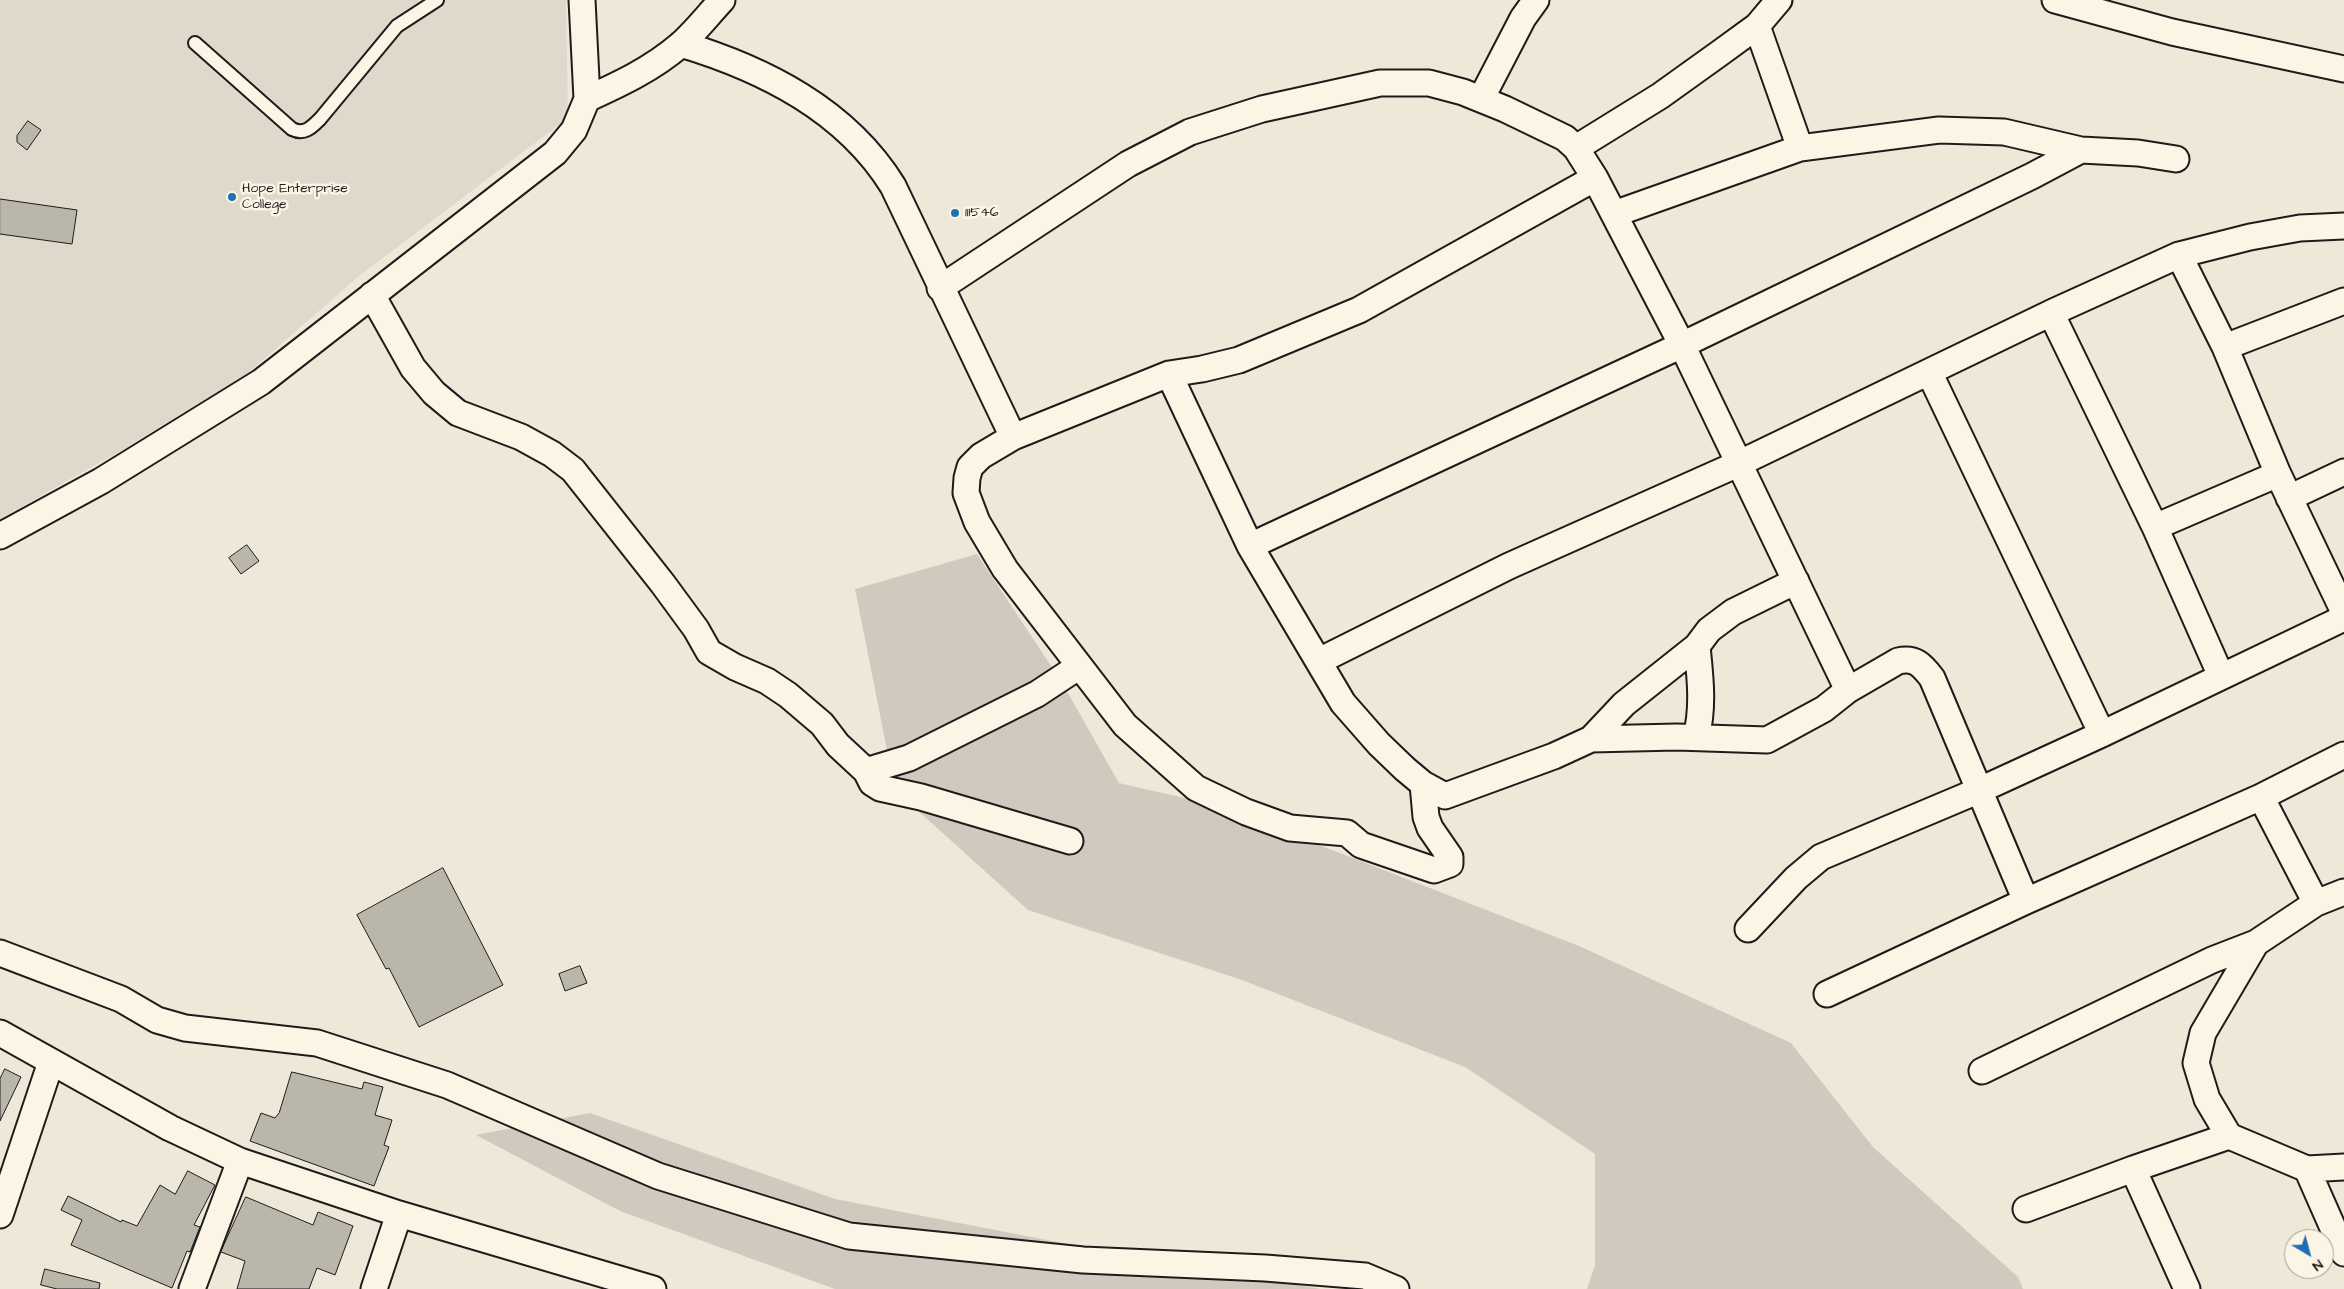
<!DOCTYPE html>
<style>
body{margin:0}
#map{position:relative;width:2344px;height:1289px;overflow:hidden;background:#eee8d9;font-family:"Architects Daughter",sans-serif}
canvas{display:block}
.north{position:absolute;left:2284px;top:1229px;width:50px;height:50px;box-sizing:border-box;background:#fcf5e5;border:1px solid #a29e95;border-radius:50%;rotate:143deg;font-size:14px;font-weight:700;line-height:20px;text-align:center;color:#1c1c1c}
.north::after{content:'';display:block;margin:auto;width:18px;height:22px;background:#1f6fb2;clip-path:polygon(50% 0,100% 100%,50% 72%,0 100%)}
</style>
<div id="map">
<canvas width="2344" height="1289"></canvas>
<div class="north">N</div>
</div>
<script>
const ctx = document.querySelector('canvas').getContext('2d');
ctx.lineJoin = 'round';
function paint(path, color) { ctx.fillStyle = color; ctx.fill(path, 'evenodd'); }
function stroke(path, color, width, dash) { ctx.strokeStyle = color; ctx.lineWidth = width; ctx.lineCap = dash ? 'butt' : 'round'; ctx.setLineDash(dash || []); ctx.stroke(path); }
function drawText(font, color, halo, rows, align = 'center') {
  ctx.font = font + ' "Architects Daughter",sans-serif'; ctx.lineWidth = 5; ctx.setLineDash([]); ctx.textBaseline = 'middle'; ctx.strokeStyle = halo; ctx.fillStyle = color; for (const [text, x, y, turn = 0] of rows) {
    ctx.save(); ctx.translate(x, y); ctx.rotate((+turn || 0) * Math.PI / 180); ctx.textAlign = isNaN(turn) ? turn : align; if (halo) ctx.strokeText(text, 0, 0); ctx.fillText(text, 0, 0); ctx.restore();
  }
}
paint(new Path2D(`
 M0,0h566l2,118 -209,158 -110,96 -127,78 -122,69z`), '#ded9cb');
paint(new Path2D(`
 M977,554l84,127 58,102 100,23 360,140 212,97 82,104 145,130 5,12h-436l8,-24v-111l-130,-87 -223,-87 -214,-70 -133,-120 -40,-201z
 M590,1113l245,86 264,51 222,39h-486l-215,-78 -144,-76z`), '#cfcabd');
const building = new Path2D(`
 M28,121l13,9 -14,20 -10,-8v-6z
 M0,199l77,11 -5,34 -72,-10z
 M247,545l12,16 -18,13 -12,-16z
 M443,868l60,117 -84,42 -30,-59 -3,1 -29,-54z
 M580,966l7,17 -22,8 -6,-17z
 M5,1069l16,8 -21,44v-42z
 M292,1072l70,17 2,-7 19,5 -8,28 17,5 -8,25 5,2 -15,39 -124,-45 11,-28 14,5 4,-5z
 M188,1171l27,14 -21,40 6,2 -10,25 -3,-1 -15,37 -101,-43 11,-25 -21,-10 7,-14 53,26 1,-2 15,6 23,-41 15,9z
 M246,1197l67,28 5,-13 35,14 -18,49 -18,-7 -8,21h-72l8,-28 -24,-9z
 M45,1269l55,14 -1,6h-42l-16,-4z`);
paint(building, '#bab6aa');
stroke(building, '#1c1c1c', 1);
const lane = new Path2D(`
 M195,43l97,86c12,6 19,-1 28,-10l77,-93 40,-26`);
const street = new Path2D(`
 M2055,0l117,32 172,37
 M1757,26l43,122
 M681,44c83,25 165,66 212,142l120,251
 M587,99c33,-15 65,-30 93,-54 15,-13 28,-30 42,-45
 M1481,99l42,-81 13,-18
 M1576,148l84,-52 60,-43 37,-27 22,-26
 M1614,214l186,-66 139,-18 65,2 77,18 57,3 38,6
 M2179,255l46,92 53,127 66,138
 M940,288l188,-124 62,-32 72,-23 118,-26h49l34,9 42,17 60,29 11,10 19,30 87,167 166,345
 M372,295l41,73 21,25 24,20 63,24 31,17 21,16 90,114 33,45 13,23 26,15 32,14 21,14 34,29 16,21 28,26 6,12 8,5 41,9 149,44
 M2051,313l104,214 66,149
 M2225,347l119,-46
 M1929,372l173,362
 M1169,374l81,172 93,157 36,41 26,25 18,15 22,12 109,-40 37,-17 86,-2 90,3 57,-31 24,-19 50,-29c17,-4 24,4 34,17l94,223
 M2289,498l55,-26
 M2155,527l123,-53
 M0,536l101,-55 160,-99 294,-229 19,-23 13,-31 -5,-99
 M1250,546l432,-201 350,-169 49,-26
 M1319,661l190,-95 231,-103 311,-150 128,-58 71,-18 50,-9 44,-2
 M1696,737c8,-30 4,-61 1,-91
 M1591,739l33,-35 73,-58 12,-16 24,-18 63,-31
 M866,771l43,-13 128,-64 41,-27
 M1423,784l3,33 4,11 20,29v7l-16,6 -73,-25 -14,-12 -57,-5 -44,-16 -50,-24 -71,-63 -120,-156 -28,-47 -11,-29 1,-15 3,-11 11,-11 32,-19 156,-63 33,-5 37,-9 120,-50 236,-132
 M2261,797l55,106
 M1748,929l48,-51 25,-21 159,-67 122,-56 242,-116
 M2256,943l-53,90 -7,30 11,36 22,37 78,33 37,-2
 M0,953l121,46 36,21 28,8 132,15 130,42 211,91 191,60 234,24 182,8 100,8 31,13
 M1827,994l199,-93 235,-104 83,-42
 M0,1033l170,95 70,33 159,53 254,75
 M1982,1071l230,-111 44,-17 60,-40 28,-11
 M2133,1169l54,120
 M2307,1169l37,84
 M2026,1209l107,-40 96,-33
 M0,1215l51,-153
 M192,1289l48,-128
 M374,1289l25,-75`);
stroke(lane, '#1c1c1c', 16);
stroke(street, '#1c1c1c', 29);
stroke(lane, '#fcf5e5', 12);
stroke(street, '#fcf5e5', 25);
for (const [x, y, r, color] of [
 [232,197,5,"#1f6fb2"],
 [955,213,5,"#1f6fb2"]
]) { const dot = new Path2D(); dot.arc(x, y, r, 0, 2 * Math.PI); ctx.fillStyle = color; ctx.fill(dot); stroke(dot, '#fcf5e5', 2); }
drawText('14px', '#1c1c1c', '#fcf5e5', [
 ["Hope Enterprise",242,189],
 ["College",242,205],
 ["111546",965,213]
], 'left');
</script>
